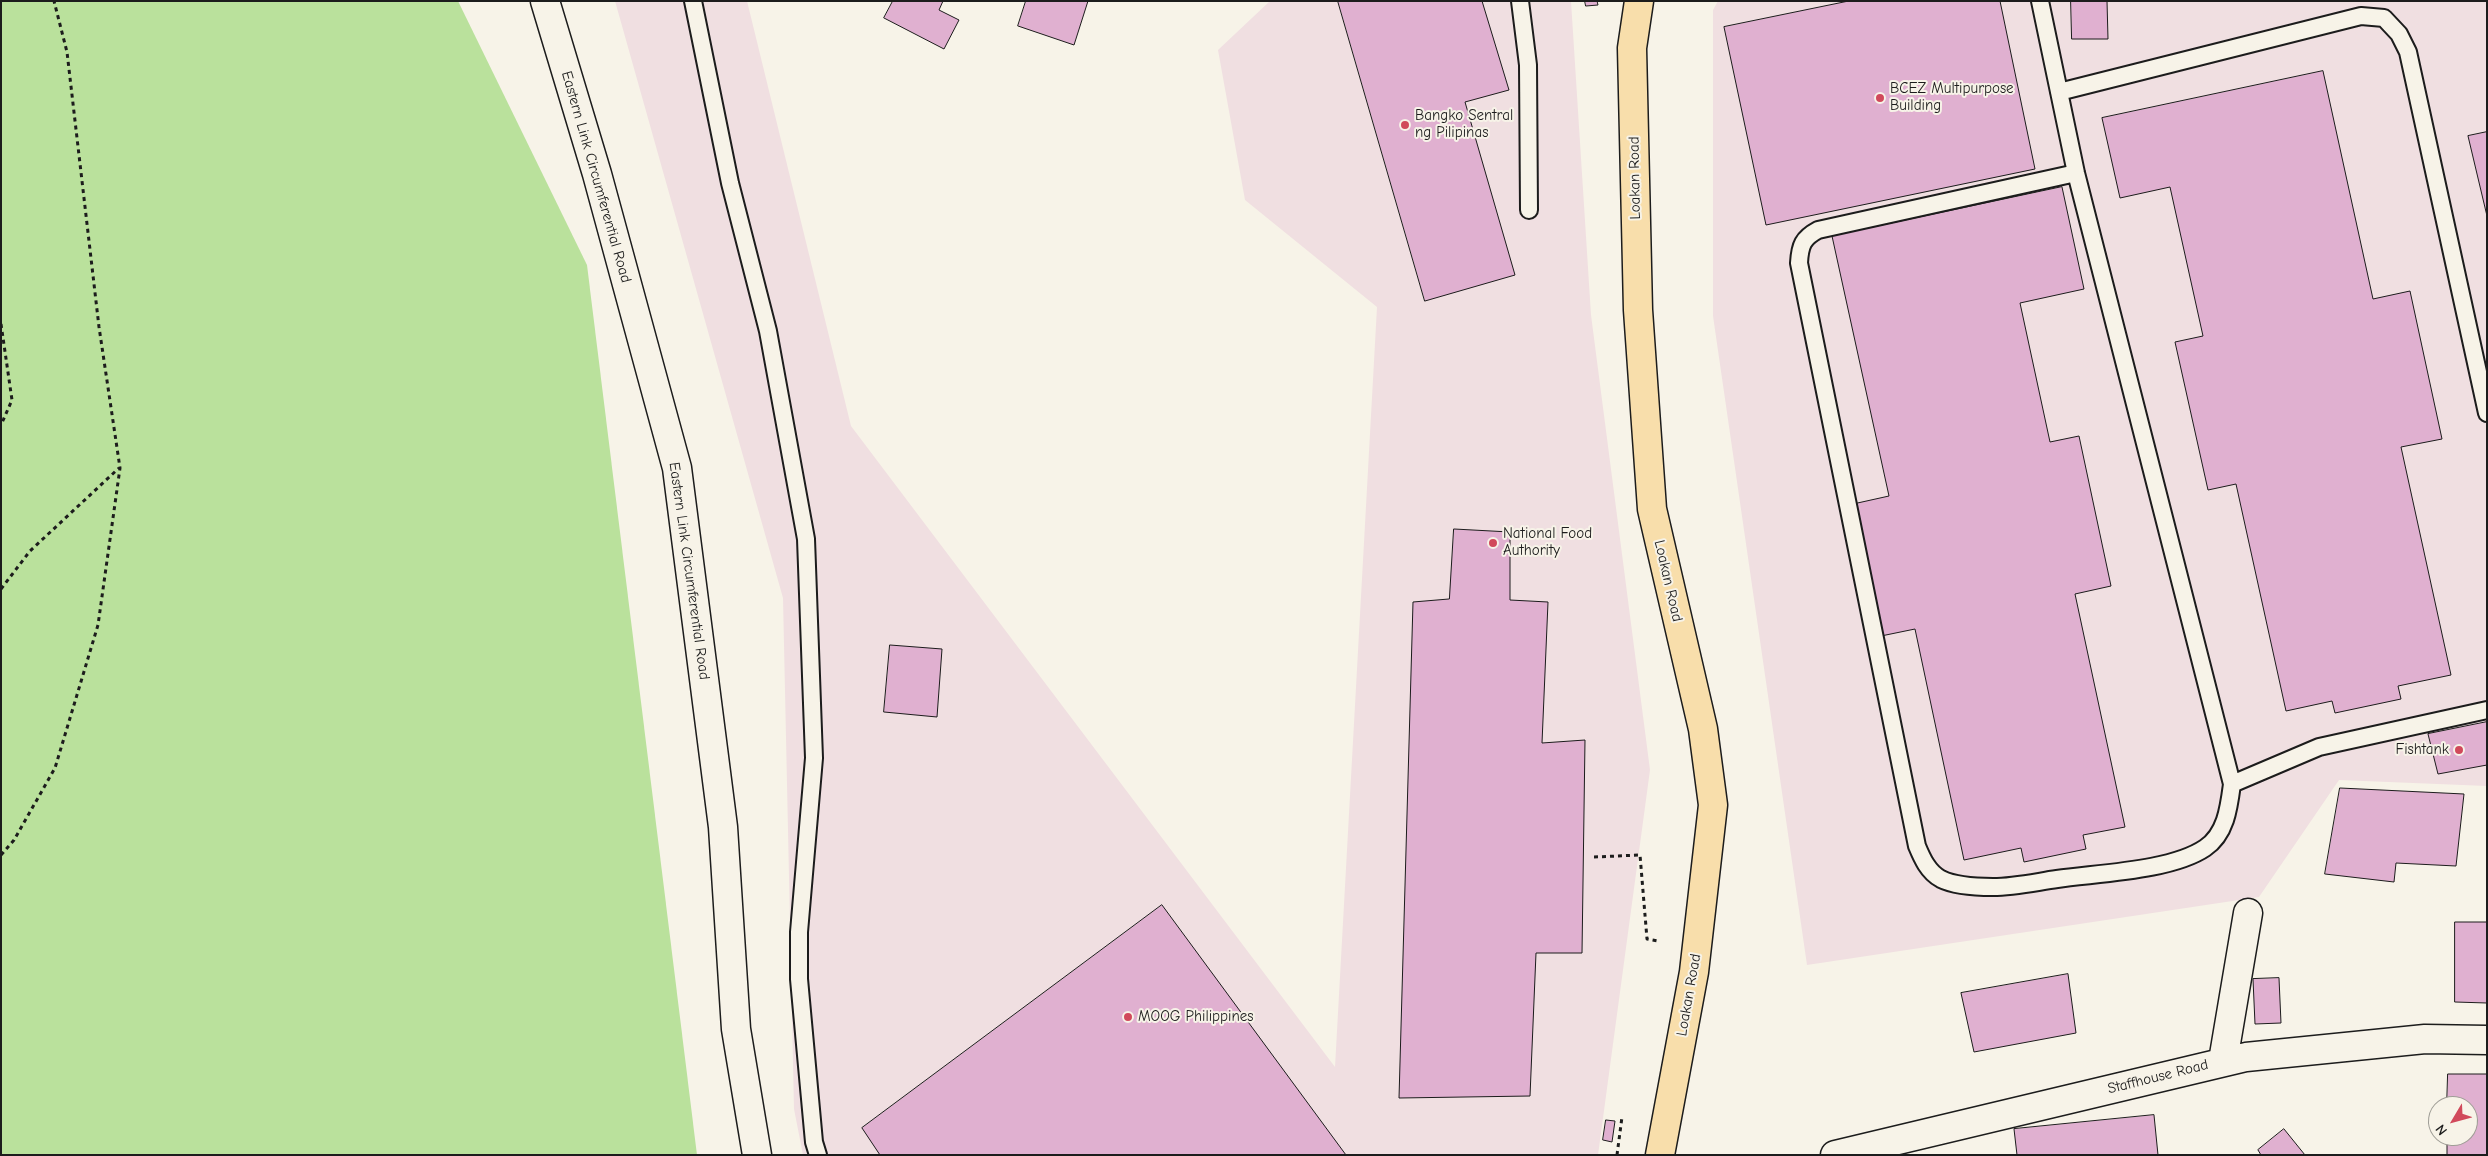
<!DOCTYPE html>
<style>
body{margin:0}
#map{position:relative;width:2488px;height:1156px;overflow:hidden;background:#f7f3e8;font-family:"Comic Neue",sans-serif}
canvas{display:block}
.frame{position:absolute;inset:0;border:2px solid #1c1c1c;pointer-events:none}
.north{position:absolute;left:2428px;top:1096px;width:50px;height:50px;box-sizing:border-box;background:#f7f3e8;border:1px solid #9f9d96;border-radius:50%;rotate:233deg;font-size:14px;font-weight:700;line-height:20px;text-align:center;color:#1c1c1c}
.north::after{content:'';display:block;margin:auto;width:18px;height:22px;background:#d1495b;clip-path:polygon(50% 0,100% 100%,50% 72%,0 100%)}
</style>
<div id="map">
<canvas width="2488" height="1156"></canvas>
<div class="frame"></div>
<div class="north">N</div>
</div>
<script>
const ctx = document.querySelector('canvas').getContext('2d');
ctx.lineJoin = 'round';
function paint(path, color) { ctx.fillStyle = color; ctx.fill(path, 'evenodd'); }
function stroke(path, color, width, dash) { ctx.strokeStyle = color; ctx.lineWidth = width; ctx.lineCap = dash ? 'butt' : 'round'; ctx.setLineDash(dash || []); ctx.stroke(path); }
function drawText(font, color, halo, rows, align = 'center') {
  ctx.font = font + ' "Comic Neue",sans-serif'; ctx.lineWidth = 4; ctx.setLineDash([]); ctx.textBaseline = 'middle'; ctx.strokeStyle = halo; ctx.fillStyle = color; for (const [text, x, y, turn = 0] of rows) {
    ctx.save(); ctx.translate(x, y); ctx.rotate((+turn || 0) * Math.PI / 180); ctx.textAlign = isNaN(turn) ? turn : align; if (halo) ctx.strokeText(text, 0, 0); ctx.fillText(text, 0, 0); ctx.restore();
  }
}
paint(new Path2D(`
 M615,1h132l104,425 484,641 42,-760 -132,-107 -27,-150 52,-49h301l20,314 59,455 -52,385h-795l-9,-46 -11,-511z
 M1718,1h769v785l-148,-6 -80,117 -452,68 -94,-649v-306z`), '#f0dfe1');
paint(new Path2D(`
 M1,1h457l129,264 110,890h-696z`), '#bae19c');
const building = new Path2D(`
 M893,1h50l-4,9 20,10 -15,29 -60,-31z
 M1026,1h62l-14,44 -56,-19z
 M1338,1h144l27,89 -44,12 50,173 -90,26z
 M1585,1h12l1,4 -12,1z
 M1849,1h151l35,168 -269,56 -42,-198z
 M2071,1h36l1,38h-36z
 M2323,71l50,228 37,-8 32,148 -41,8 50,228 -53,11 3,13 -66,14 -3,-12 -46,10 -50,-227 -28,6 -33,-148 28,-6 -33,-149 -50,11 -18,-80z
 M2487,132v84l-19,-80z
 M2062,187l22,102 -64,14 30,139 29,-6 32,150 -36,8 50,233 -42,8 3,14 -62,13 -3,-14 -57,12 -49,-231 -34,7 -28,-132 36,-8 -57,-260z
 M1454,529l56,3v68l38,2 -6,141 43,-3 -3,213h-46l-6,143 -131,2 14,-496 36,-3z
 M890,645l52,4 -5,68 -53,-5z
 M2487,722v43l-49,9 -10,-40z
 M2340,788l124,6 -8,72 -60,-3 -2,19 -69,-8z
 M1162,905l184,250h-466l-18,-27z
 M2455,922h32v81l-32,-1z
 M2068,974l8,59 -102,19 -13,-59z
 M2279,978l2,45 -26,1 -2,-45z
 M2448,1074h39v81h-40v-19h21v-30h-21z
 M2154,1115l4,40h-141l-3,-26z
 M1606,1120l9,1 -3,21 -9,-2z
 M2284,1129l21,26h-44l-3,-5z`);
paint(building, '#e0b0d0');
stroke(building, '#1c1c1c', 1);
const service = new Path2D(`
 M693,1l37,182 38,148 38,208 8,219 -15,174v47l15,163 4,13
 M1520,1l8,64 1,145
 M2040,1l36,172 156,611c-3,23 -6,50 -27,64 -34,23 -107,25 -148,31 -21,3 -43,8 -64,8 -16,0 -38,-1 -52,-8 -13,-7 -19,-21 -24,-33l-118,-583c1,-18 4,-25 19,-33l258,-57
 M2059,92l302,-76 23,2 15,16 9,18 79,361
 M2232,784l87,-37 168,-37`);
const minor = new Path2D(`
 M2223,1061l25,-148
 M1835,1155l411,-98 179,-18 62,1`);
const secondary = new Path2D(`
 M545,1l52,173 80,294 46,359 13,202 21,126`);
const primary = new Path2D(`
 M1639,1l-7,47 6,262 14,199 51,220 10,76 -19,167 -34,183`);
stroke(service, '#1c1c1c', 20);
stroke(minor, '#1c1c1c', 31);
stroke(secondary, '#1c1c1c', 31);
stroke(primary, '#1c1c1c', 31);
stroke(new Path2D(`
 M1,324l11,76 -11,25
 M1,589l29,-38 89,-83
 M1,855l13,-15 41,-72 43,-143 22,-157 -21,-141 -32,-275 -13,-51
 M1594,857l46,-2 7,84 11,2
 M1617,1155l5,-38`), '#1c1c1c', 3, [4, 4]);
stroke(service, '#f7f3e8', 16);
stroke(minor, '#f7f3e8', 28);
stroke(secondary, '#f7f3e8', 28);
stroke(primary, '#f8deab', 28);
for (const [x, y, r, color] of [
 [1880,98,5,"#d1495b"],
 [1405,125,5,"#d1495b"],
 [1493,543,5,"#d1495b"],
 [2459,750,5,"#d1495b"],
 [1128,1017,5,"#d1495b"]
]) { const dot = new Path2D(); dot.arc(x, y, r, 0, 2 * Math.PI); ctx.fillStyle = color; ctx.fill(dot); stroke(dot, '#f7f3e8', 2); }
drawText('15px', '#1c1c1c', '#f7f3e8', [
 ["BCEZ Multipurpose",1890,89],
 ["Building",1890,106],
 ["Bangko Sentral",1415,116],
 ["ng Pilipinas",1415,133],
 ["National Food",1503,534],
 ["Authority",1503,551],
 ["Fishtank",2449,750,"right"],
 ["MOOG Philippines",1138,1017]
], 'left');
drawText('15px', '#1c1c1c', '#f7f3e8', [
 ["Eastern Link Circumferential Road",596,177,74],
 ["Loakan Road",1635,178,-91],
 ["Eastern Link Circumferential Road",689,571,82],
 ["Loakan Road",1668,581,77],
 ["Loakan Road",1689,995,-80],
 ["Staffhouse Road",2158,1077,-14]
]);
</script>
